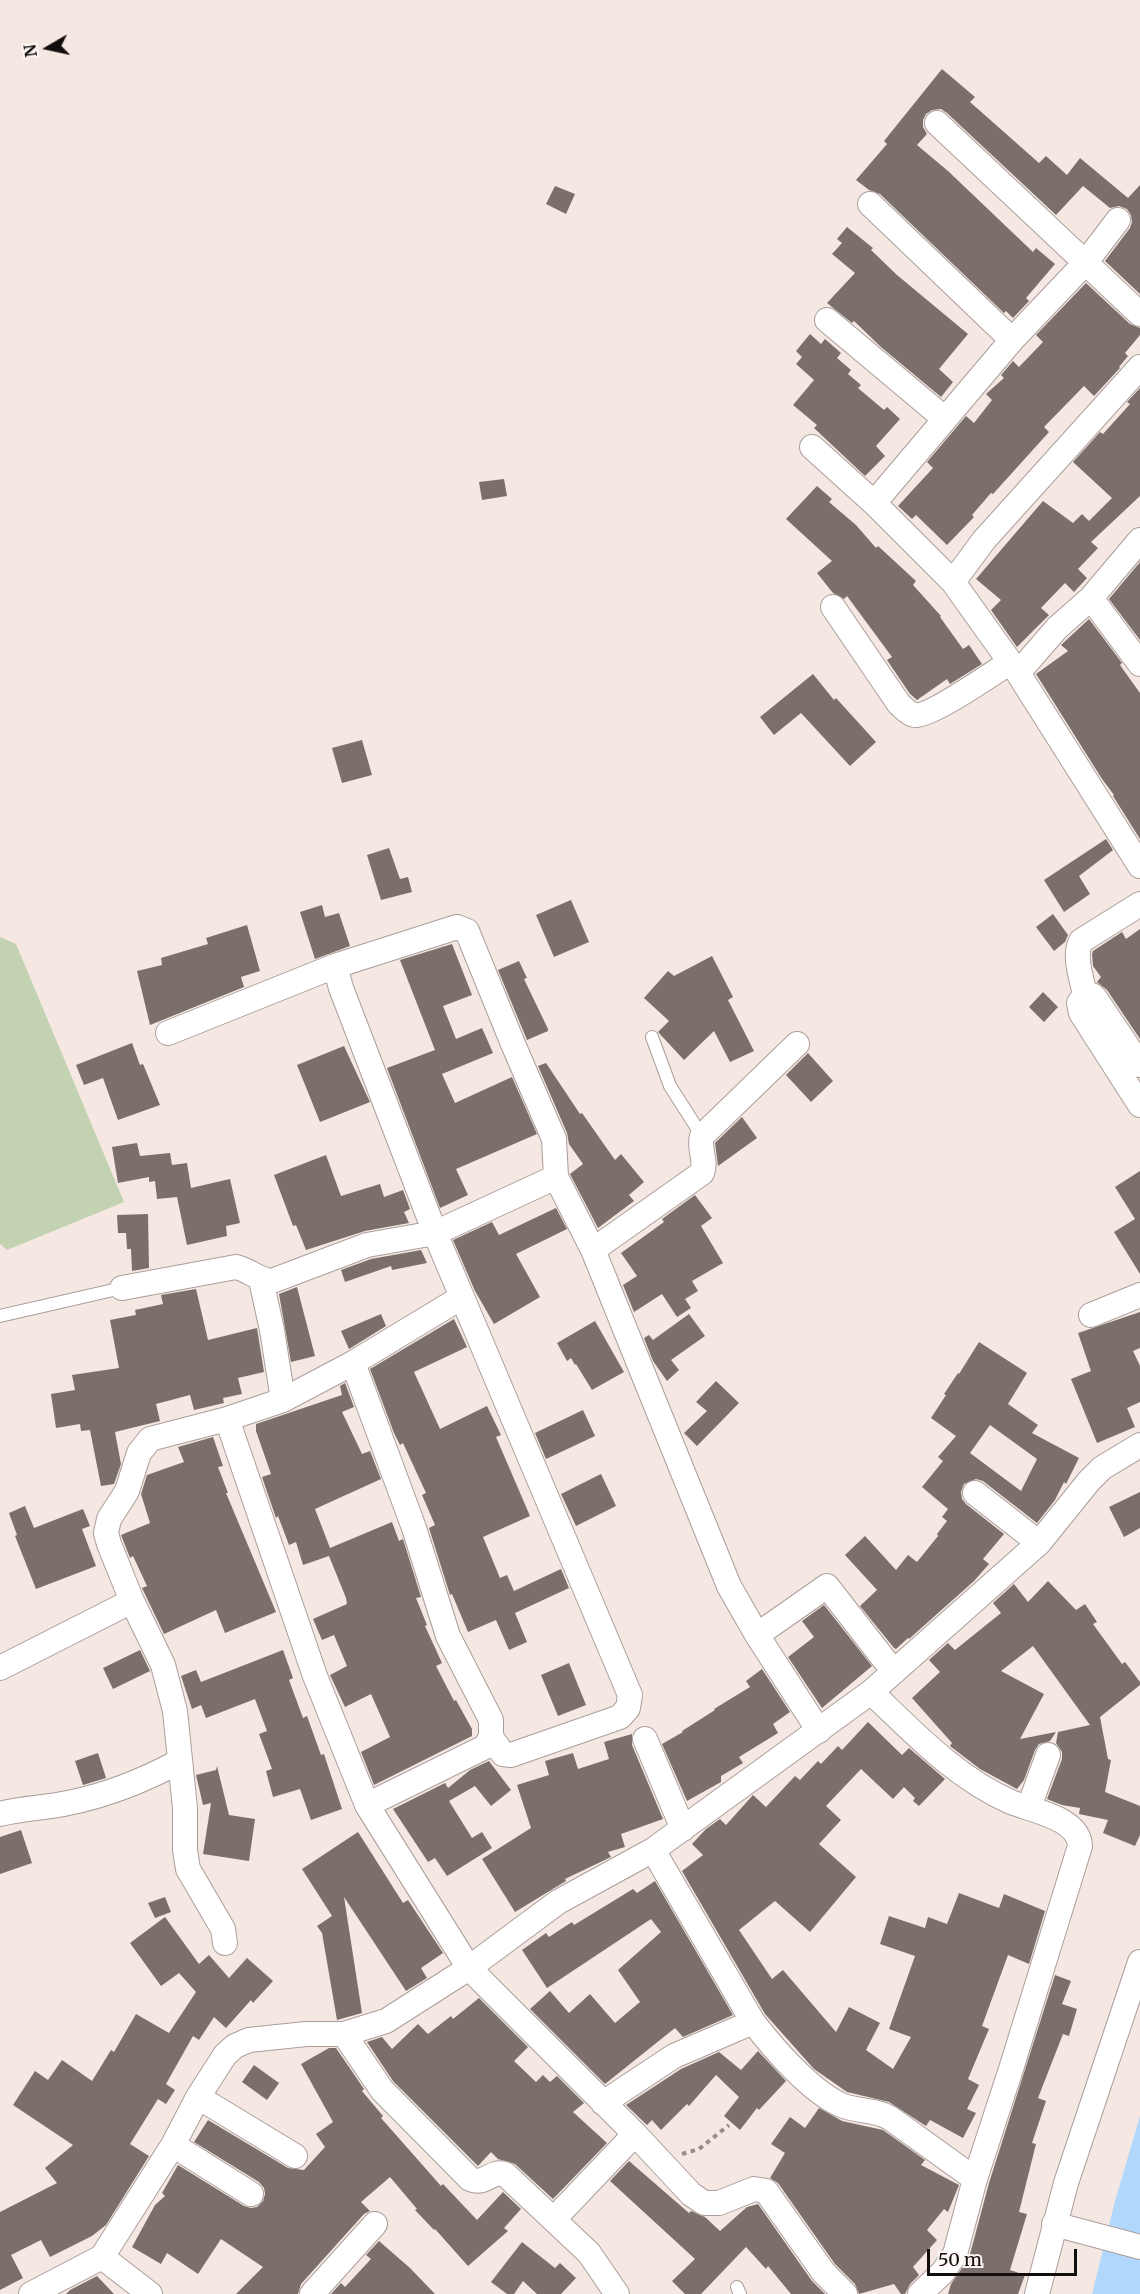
<!DOCTYPE html>
<style>
body{margin:0}
#map{position:relative;width:1140px;height:2294px;overflow:hidden;background:#f5e8e3;font-family:Merriweather,serif}
canvas{display:block}
.north{position:absolute;left:18px;top:18px;width:60px;height:60px;-webkit-text-stroke:4px #fef6f4;paint-order:stroke;rotate:261deg;font-size:16px;font-weight:700;line-height:24px;text-align:center;color:#120e0d}
.north::after{content:'';display:block;margin:auto;width:21px;height:27px;background:#120e0d;clip-path:polygon(50% 0,100% 100%,50% 72%,0 100%)}
.scale{position:absolute;left:927px;top:2249px;width:150px;height:27px;box-sizing:border-box;border:3px solid #120e0d;border-top:0;padding-left:8px;font-size:18px;line-height:21px;white-space:nowrap;color:#120e0d;-webkit-text-stroke:4px #fef6f4;paint-order:stroke}
</style>
<div id="map">
<canvas width="1140" height="2294"></canvas>
<div class="north">N</div>
<div class="scale">50 m</div>
</div>
<script>
const ctx = document.querySelector('canvas').getContext('2d');
ctx.lineJoin = 'round';
function paint(path, color) { ctx.fillStyle = color; ctx.fill(path, 'evenodd'); }
function stroke(path, color, width, dash) { ctx.strokeStyle = color; ctx.lineWidth = width; ctx.lineCap = dash ? 'butt' : 'round'; ctx.setLineDash(dash || []); ctx.stroke(path); }
paint(new Path2D(`
 M0,937l16,7 108,258 -117,48 -7,-6z`), '#c3d2b1');
paint(new Path2D(`
 M1140,2116v178h-48l23,-93z`), '#b1d8fc');
paint(new Path2D(`
 M942,69l33,28 -5,5 69,61 7,-7 21,19 13,-17 48,40 12,-13v109l-35,-33 25,-33 2,-6 -1,-7 -4,-6 -8,-3 -9,2 -27,-22 -27,29 -109,-102 -6,-4 -9,1 -6,4 -3,6v7l4,7 -10,11 31,26 85,81 3,-4 19,16 -29,34 3,3 -16,17 -7,-7 -2,2 -124,-119 -11,-4 -13,-10 31,-36 -3,-3z
 M555,186l20,8 -9,20 -20,-10z
 M847,227l26,21 -2,2 26,25 71,59 -29,35 14,13 -12,15 -60,-50 -27,-26 -2,2 -25,-20 28,-30 -23,-19 10,-11 -5,-4z
 M1086,283l44,41 10,4v7l-15,18 3,3 -9,11 1,1 -26,28 -10,-10 -40,41 5,5 -56,62 -2,-1 -19,22 2,2 -27,28 -31,-30 -4,4 -14,-13 35,-38 -6,-6 39,-46 8,7 18,-23 -6,-6 18,-16 -3,-3 12,-14 6,6 24,-25 -7,-7z
 M810,334l11,10 4,-5 16,14 -4,5 14,12 -3,4 13,11 -3,3 26,22 3,-3 13,12 -24,27 9,10 -20,20 -51,-48 3,-3 -24,-20 21,-25 -18,-16 6,-7 -6,-6z
 M1140,388v108l-49,46 7,6 -20,21 9,9 -13,14 -9,-9 -24,25 8,7 -32,32 -26,-37 10,-10 -25,-21 67,-78 30,22 9,-9 7,7 23,-23 -39,-36 27,-30 3,2 27,-30 -3,-2z
 M504,479l3,17 -25,4 -3,-18z
 M817,486l15,13 -3,3 27,23 20,23 2,-2 38,35 -3,4 28,31 -1,1 23,32 6,-4 13,19 -32,20 -3,-5 -30,21 -7,-6 -23,-34 5,-3 -45,-61 -3,3 -11,-6 -16,-20 15,-12 -46,-42z
 M1140,562v78l-31,-41z
 M1089,619l33,44 -2,2 20,28v146l-27,-43 1,-1 -12,-16 -66,-105 32,-23 -7,-6z
 M813,674l21,26 2,-2 40,44 -26,24 -49,-53 -27,22 -14,-18z
 M362,740l10,35 -30,8 -10,-35z
 M1106,839l7,11 -34,26 11,18 -26,18 -20,-32z
 M389,848l11,31 8,-2 4,15 -31,8 -14,-45z
 M571,900l18,42 -35,15 -18,-42z
 M322,905l3,12 14,-4 11,33 -35,13 -15,-47z
 M1053,914l15,21 -3,7 -11,9 -18,-24z
 M247,925l13,46 -19,6 3,10 -94,38 -13,-54 25,-6 -1,-7 47,-14 -2,-6z
 M1140,929v110l-33,-49 -10,-8 4,-5 -8,-11 -1,-12 1,-3 29,-19 4,7z
 M452,944l20,51 -29,11 13,33 26,-11 11,25 -51,21 13,29 57,-26 25,57 -81,35 12,26 -28,13 -53,-140 48,-18 -35,-90z
 M712,956l21,41 -5,3 26,51 -24,11 -16,-31 -30,29 -26,-28 11,-11 -25,-23 24,-27 6,5z
 M519,961l8,17 -3,1 24,50v2l-21,9 -29,-70z
 M1043,992l15,15 -14,15 -15,-15z
 M132,1043l8,22 3,-1 17,41 -42,15 -15,-42 -19,7 -8,-20z
 M344,1046l26,56 -50,20 -23,-57z
 M808,1053l25,28 -22,21 -25,-27z
 M546,1063l34,51 2,-1 33,47 6,-6 23,28 -15,13 5,6 -36,27 -28,-54 13,-10 -14,-20 -2,-11 -29,-67z
 M742,1117l15,21 -39,28 -3,-23z
 M137,1143l3,13 30,-3 2,12 15,-2 4,25 39,-9 10,44 -14,3 1,10 -40,9 -10,-48 -20,2 -2,-18 -6,1v-5l-31,6 -6,-36z
 M326,1155l15,41 39,-12 4,13 19,-7 7,19 -6,3 5,11 -44,8 -59,19 -10,-25 -3,1 -19,-51z
 M1140,1171v103l-26,-42 21,-13 -20,-32z
 M695,1195l17,23 -11,8 22,37 -31,18 6,10 -13,8 6,9 -14,9 -15,-23 -28,18 -11,-27 14,-9 -16,-23 43,-31 -2,-3z
 M556,1208l11,21 -51,25 24,43 -46,27 -19,-33 -22,-51 39,-18 7,13z
 M148,1214l1,54 -17,3 -1,-22h-4l-1,-16h-8l-1,-18z
 M421,1250l6,13 -35,7 -1,-4 -46,16 -4,-12 30,-11z
 M297,1287l18,69 -24,6 -12,-68z
 M196,1289l12,51 49,-12 7,44 -26,6 4,16 -19,4 1,5 -30,7 -4,-15 -34,9 4,17 -45,11 6,32 -7,20 -13,2 -11,-56 -9,1 -1,-7 -24,4 -5,-34 24,-4 -3,-15 47,-7 -9,-48 26,-5 -1,-5 28,-6 -2,-9z
 M1140,1312v36l-7,3 7,15v36l-13,6 8,19 -38,16 -26,-64 20,-8 -13,-38z
 M381,1314l5,12 -37,23 -8,-18z
 M689,1314l16,22 -34,24 8,10 -12,11 -14,-20 -9,-23 5,-3 4,5z
 M454,1319l13,28 -53,25 26,57 47,-23 14,29 -5,2 34,79 -47,21 17,41 7,-3 7,16 47,-22 8,19 -54,25 12,29 -18,8 -13,-30 -28,12 -16,-38 -2,1 -21,-67 6,-3 -13,-30 4,-2 -23,-50 -3,2 -6,-12 -24,-64z
 M595,1321l29,51 -32,18 -16,-26 -1,1 -4,-7 -4,3 -10,-18z
 M979,1342l48,31 -19,31 30,21 -6,8 47,25 -13,26 -2,-2 -9,18 -18,23 -54,-42 -7,-2 -12,5 -3,8 1,7 4,5 38,30 -21,25 6,5 -15,17 -65,58 -1,-1 -12,11 -2,-1 -34,-42 17,-16 -32,-35 20,-19 31,34 12,-15 9,7 21,-26 -1,-2 10,-13 -5,-4 6,-8 -26,-22 21,-26 -5,-4 18,-21 -25,-18 15,-23 -2,-1 14,-21 1,1zM990,1425l47,34 -16,32 -51,-38z
 M716,1381l23,22 -42,43 -13,-13 23,-22 -11,-9z
 M345,1383l9,24 -12,5 20,42 8,-3 11,28 -66,30 15,39 62,-26 7,19 4,-2 18,58 -5,1 11,27 -2,1 17,37 -6,3 18,35 2,-1 16,29v7l-98,49 -13,-33 29,-15 -19,-43 -26,13 -15,-32 17,-9 -13,-31 -12,5 -9,-21 34,-15 -1,-6 -17,-42 -26,9 -7,-23 -7,3 -11,-29 -2,2 -14,-41 9,-3 -15,-43v-7l86,-29 -2,-9z
 M583,1410l12,26 -49,23 -11,-26z
 M213,1437l10,29 -5,1 10,26h-2l50,119 -51,21 -9,-23 -52,24 -22,-46 5,-2 -14,-30 -3,2 -9,-23 29,-12 -9,-29 6,-19 37,-13 -6,-15z
 M601,1474l15,32 -40,20 -15,-32z
 M1140,1492v36l-16,9 -15,-30z
 M25,1506l9,22 49,-19 7,17 -8,3 14,37 -60,23 -21,-53 2,-1 -8,-22z
 M1048,1581l28,29 9,-6 12,18 -4,2 29,40 3,-2 15,20v3l-40,32 8,42 3,1 -6,32 35,14v29l-5,11 -32,-13 5,-13 -29,-6 1,-6 -18,-3 -15,-6 15,-40v-7l-6,-9 2,-11 32,-7 -57,-79 -32,25 43,23 -24,45 36,-7 -6,9 -11,3 -4,6 -11,30 -7,9 -37,-20 -30,-23 2,-3 -40,-45 28,-26 -11,-12 19,-17 7,7 46,-37 -8,-10 21,-19 14,18z
 M824,1605l48,61 -50,42 -34,-51 26,-20 -12,-16z
 M140,1650l10,21 -37,18 -10,-21z
 M283,1650l10,28 -4,2 14,38 4,-2 14,39 3,-1 18,55 -31,11 -11,-31 -27,8 -7,-26 6,-2 -13,-35 8,-3 -12,-32 -49,19 -5,-13 -9,4 -11,-33 15,-6 5,12z
 M569,1663l17,42 -28,11 -17,-41z
 M762,1669l28,43 -17,12 5,9 -39,24 4,6 -22,13v6l-34,19 -25,-57 21,-12 -1,-1 33,-21 -1,-1 36,-22 -4,-6z
 M868,1722l34,33 7,-7 36,31 -26,27 -6,-5 2,-3 -11,-11 -11,12 -32,-30 -35,37 15,14 -22,24 37,33 -46,55 -35,-31 -36,29 33,49 11,-9 53,62 13,-25 31,16 -14,27 27,19 18,-32 -22,-8 26,-73 -35,-12 9,-28 36,12 3,-11 19,7 12,-31 40,15 5,-14 41,17 -16,53 -21,-9 -26,71 7,3 -21,50 11,6 -12,24 9,4 -13,25 -33,-18 -4,6 -37,-24 -42,-10 -33,-23 -49,-55 -83,-143 21,-16 -11,-11 14,-15 14,-10 6,6 27,-30 13,12 29,-31 5,4 18,-19 3,3 17,-18 4,4z
 M632,1734v11l31,74 -42,15 4,13 -17,5 3,5 -46,22 1,2 -51,31 -33,-53 49,-31 -14,-43 32,-10 -4,-14 28,-8 5,16 31,-10 -5,-17z
 M98,1753l8,25 -23,7 -8,-24z
 M489,1761l22,29 -20,16 -16,-20 -26,15 23,37 10,-6 10,16 -45,28 -12,-18 -7,4 -35,-53 52,-26 3,5 22,-18z
 M217,1766l12,49 26,4 -6,42 -46,-7 8,-51 -8,2 -7,-30 20,-5z
 M21,1830l11,33 -32,11v-37z
 M358,1832l45,71 5,-3 35,53 -22,15 6,10 -21,13 -62,-94 18,116 -25,7 -15,-87 -5,-7 15,-10 -30,-47z
 M655,1881l78,134 -50,22 -8,-9 -70,56 -75,-75 20,-18 19,22 21,-19 25,29 25,-21 -22,-32 43,-38 -10,-13 -104,69 -25,-38 24,-17 3,4 23,-15 2,3 59,-36 4,4z
 M165,1897l6,15 -16,6 -7,-15z
 M165,1917l34,47 10,-9 20,23 18,-20 26,23 -20,22 -2,-3 -25,28 -12,-11 -15,23 -6,-4 -27,48 9,6 -9,14 -8,-5 -28,45 19,12 -43,69 -14,11 -42,21 -9,-17 -30,15 12,23 -23,12v-78l57,-29 -12,-15 28,-23 -60,-40 22,-34 13,9 14,-20 30,21 19,-31 3,2 22,-38 33,19 27,-41 -17,-19 -18,13 -31,-43z
 M1055,1975l16,6 -9,23 15,5 -8,27 -6,-2 -25,64 8,3 -14,42 4,1 -17,68 8,2 -17,56 15,5 -7,19h-70l3,-10 18,-26 20,-75z
 M479,1998l49,49 -14,14 22,21 7,-7 7,7 7,-6 27,27 -11,9 34,31 -54,56 -38,-35 -17,-5 -7,-7 -13,14 -85,-85 -26,-39 15,-5 10,12 26,-25 10,10 23,-18 2,3z
 M329,2048h7l28,41 -2,2 21,25 -2,2 60,68 2,-2 34,36 26,-28 18,17 -17,19 4,3 -40,35 -33,-37 -1,1 -19,-20 2,-1 -27,-32 -29,25 9,9 -6,3 -63,70 -3,10h-62l27,-27 -42,-28 -23,35 -31,-21 -6,11 -29,-17 23,-42 10,-9 -3,-3 16,-28 66,41 7,2 6,-1 6,-6 2,-7 -1,-6 -5,-6 -65,-40 14,-22 80,48 16,2 21,-23 -9,-13 17,-12 -32,-58z
 M758,2051l28,30 -27,29 -2,-2 -17,22 -16,-14 15,-19 -23,-22 -27,31 -2,-2 -26,26 -9,-10 -5,5 -21,-20 55,-36 38,-17 22,18z
 M254,2065l25,18 -12,17 -25,-18z
 M819,2108l23,13 41,9 42,30 -4,5 38,20 -11,27 -4,-3 -17,21 10,10 -24,27 6,8 -9,9 -5,10h-4l-7,-10 -35,10 -4,-10 -20,-20 -57,-81 -8,-5 15,-25 -14,-9 19,-27 15,11z
 M629,2161l60,52 2,-2 14,6 15,14 27,-24 11,-3 54,77 13,13h-34l-23,-28 -2,3 -20,-22 -45,47h-16l-13,-13 23,-22 -85,-78z
 M379,2241l31,27 25,26h-104l10,-11 4,4 26,-28 -5,-4z
 M522,2242l33,26 5,-5 16,15 -15,16h-24l-14,-13 -9,13h-7l-16,-12z
 M97,2276l17,18h-48l4,-4z`), '#7a6f6a');
const service = new Path2D(`
 M652,1037l18,49 32,50
 M0,1316l122,-28
 M737,2287l3,7`);
const minor = new Path2D(`
 M937,123l203,191
 M870,204l142,136
 M827,320l118,99
 M812,447l62,56 79,79 65,91 122,193
 M874,503l138,-163 74,-78 32,-42
 M953,582l31,-42 156,-173
 M1091,598l49,66
 M833,607l66,97c5,4 9,10 16,11 15,2 78,-42 94,-52
 M1018,673l39,-45 34,-30 49,-58
 M335,966l122,-39 10,4 46,113 41,95 2,38 37,73 136,336 28,49 62,96
 M1085,995l-6,8 2,10 59,92
 M1085,995c-3,-16 -12,-39 -4,-54l59,-37
 M1085,995h7l3,3 45,67
 M168,1033l167,-67 6,22 94,245 195,462 -2,13 -8,9 -109,38 -8,-1 -12,-17
 M593,1250l109,-77c5,-13 -4,-25 0,-37l95,-92
 M261,1280l11,50 11,70
 M122,1288l114,-21c14,3 21,13 36,14l95,-36 68,-12 121,-56
 M1091,1315l49,-20
 M353,1363l61,165 34,108 43,84v17l-6,10 -118,58
 M227,1419l88,257 52,129 102,163 166,166 56,60 13,9h15l35,-14 12,2 58,82 21,21
 M975,1493l64,50
 M757,1635l70,-49 67,86
 M0,1668l132,-67
 M871,1692c43,41 85,86 140,110 22,9 68,16 69,44l-69,223 -36,110 -20,75 -12,18 -23,22
 M645,1739l38,90
 M1029,1807l19,-52
 M0,1814c22,-6 46,-6 68,-11 40,-8 77,-23 112,-42
 M653,1850l100,172c20,26 57,69 88,83 16,7 34,4 49,13l85,61
 M225,1943l-2,-14 -35,-60 -3,-19v-42l-10,-97 -12,-46 -31,-64 -23,-57 -3,-11 3,-14 18,-28 12,-38 11,-14 77,-20 56,-19 70,-37 109,-66
 M344,2034l38,56 88,89c15,7 20,-9 35,-5l84,79 28,41
 M198,2097l97,59
 M603,2103l71,-47 79,-34
 M173,2145l78,49
 M554,2219l81,-85
 M1054,2224l86,23
 M102,2257l48,37
 M31,2294l71,-37 71,-112 25,-48 27,-42 10,-9 14,-6 57,-6h38l42,-13 83,-53 89,-66 95,-52 218,-158 168,-149 50,-62 13,-13 38,-23
 M312,2294l63,-70
 M1037,2294l29,-111 74,-221`);
stroke(service, '#ab9e9a', 14);
stroke(minor, '#ab9e9a', 26);
stroke(new Path2D(`
 M682,2154l17,-5 30,-24`), '#978e8b', 4, [4.5, 4.5]);
stroke(service, '#fff', 12);
stroke(minor, '#fff', 24);
</script>
